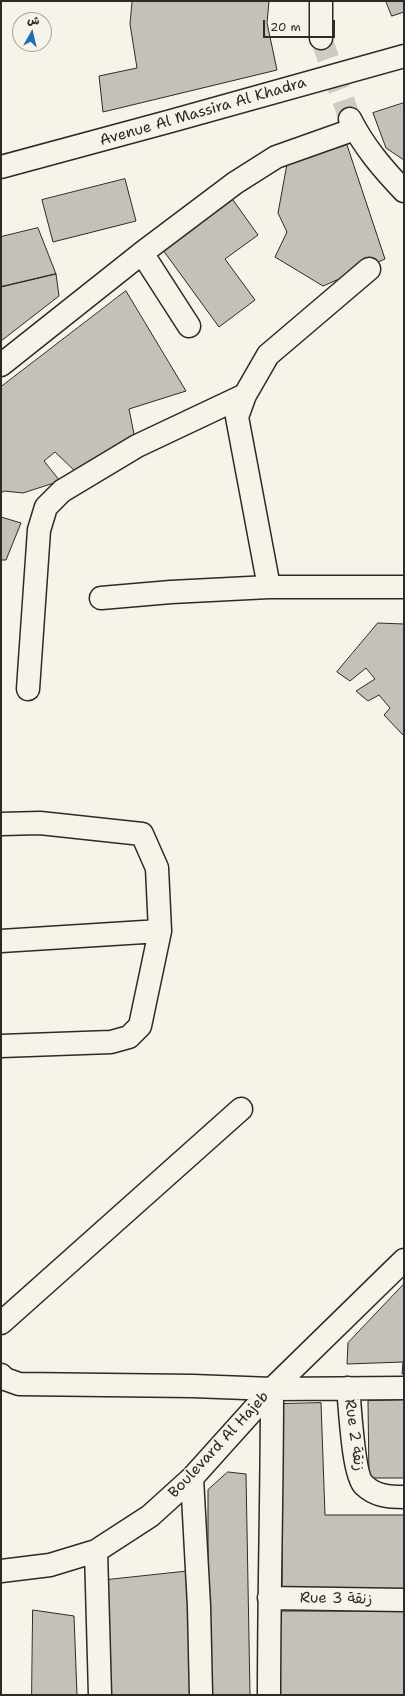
<!DOCTYPE html>
<meta charset="utf-8">
<style>
body{margin:0}
#map{position:relative;width:405px;height:1696px;overflow:hidden;background:#f7f3e8;font-family:"Shantell Sans","Playpen Sans Arabic",sans-serif}
canvas{display:block}
.frame{position:absolute;inset:0;border:2px solid #2b2b2b;pointer-events:none}
.north{position:absolute;left:12px;top:12px;width:40px;height:40px;box-sizing:border-box;background:#f7f3e8;border:1px solid #a5a39c;border-radius:50%;rotate:8deg;font-size:11px;font-weight:700;line-height:16px;text-align:center;color:#2b2b2b}
.north::after{content:'';display:block;margin:auto;width:14px;height:18px;background:#1f6fb2;clip-path:polygon(50% 0,100% 100%,50% 72%,0 100%)}
.scale{position:absolute;left:263px;top:20px;width:72px;height:18px;box-sizing:border-box;border:2px solid #2b2b2b;border-top:0;padding-left:5px;font-size:12px;line-height:14px;white-space:nowrap;color:#2b2b2b;-webkit-text-stroke:3px #f7f3e8;paint-order:stroke}
</style>
<div id="map">
<canvas width="405" height="1696"></canvas>
<div class="frame"></div>
<div class="north">ش</div>
<div class="scale">20 m</div>
</div>
<script>
const ctx = document.querySelector('canvas').getContext('2d');
ctx.lineJoin = 'round';
function paint(path, color) { ctx.fillStyle = color; ctx.fill(path, 'evenodd'); }
function stroke(path, color, width, dash) { ctx.strokeStyle = color; ctx.lineWidth = width; ctx.lineCap = dash ? 'butt' : 'round'; ctx.setLineDash(dash || []); ctx.stroke(path); }
function drawText(font, color, halo, rows, align = 'center') {
  ctx.font = font + ' "Shantell Sans","Playpen Sans Arabic",sans-serif'; ctx.lineWidth = 3; ctx.setLineDash([]); ctx.textBaseline = 'middle'; ctx.strokeStyle = halo; ctx.fillStyle = color; for (const [text, x, y, turn = 0] of rows) {
    ctx.save(); ctx.translate(x, y); ctx.rotate((+turn || 0) * Math.PI / 180); ctx.textAlign = isNaN(turn) ? turn : align; if (halo) ctx.strokeText(text, 0, 0); ctx.fillText(text, 0, 0); ctx.restore();
  }
}
const building = new Path2D(`
 M129,1h140l-2,22 10,47 -174,42 -4,-36 38,-8 -7,-44 2,-22z
 M386,1h18v11l-12,4z
 M404,103v57l-18,-12 -13,-35z
 M347,145l38,114 -62,27 -48,-29 12,-25 -9,-19 9,-49z
 M125,179l11,42 -83,21 -11,-42z
 M233,200l25,35 -33,24 30,41 -36,27 -56,-77z
 M38,228l18,46 -55,13v-50z
 M56,274l3,22 -58,45v-54z
 M126,291l60,100 -57,18 6,30 -58,34 -22,-21 -11,9 16,20 -37,12 -19,-2 -3,2v-106z
 M1,517l20,6 -15,37h-5z
 M378,623l26,1v112l-20,-21 6,-7 -11,-13 -11,6 -12,-10 19,-12 -9,-11 -16,13 -13,-9z
 M404,1284v90h-2l1,-12 -56,2 1,-21z
 M404,1400v78h-35l-1,-77z
 M321,1403l4,112h79v79l-122,3v-193z
 M228,1472l18,2 4,221h-42v-205z
 M191,1571l3,124h-85l-2,-115z
 M33,1610l41,6 3,79h-45z
 M278,1611h126v84h-124z`);
paint(building, '#c4c1b9');
stroke(building, '#2b2b2b', 1);
stroke(new Path2D(`
 M321,38l29,81`), '#cecbc2', 22, [22, 11]);
const street = new Path2D(`
 M142,253l47,73
 M1,365l141,-112 93,-70 41,-26 79,-28
 M269,587l-32,-170 8,-22 23,-40 101,-86
 M101,598l70,-6 98,-5h135
 M28,689l11,-159 7,-23 16,-16 75,-45 108,-51
 M1,824l39,-1 102,11 15,34 3,63 -20,95 -11,11 -18,5 -110,4
 M1,941l159,-10
 M1,1323l240,-214
 M1,1375l4,4 14,5 174,2 79,3 132,-1
 M348,1388c2,17 5,87 16,97 11,11 25,12 40,12
 M192,1478l7,128 2,89
 M96,1551l4,144
 M1,1571l49,-6 46,-14 54,-35 42,-38 80,-89 132,-129
 M269,1598l135,2
 M269,1695c0,-102 3,-204 3,-306`);
const secondary = new Path2D(`
 M321,1v37
 M350,119c14,28 33,50 54,72`);
const primary = new Path2D(`
 M1,167l170,-46 233,-65`);
stroke(street, '#2b2b2b', 25);
stroke(secondary, '#2b2b2b', 25);
stroke(primary, '#2b2b2b', 25);
stroke(street, '#f7f3e8', 22);
stroke(secondary, '#f7f3e8', 22);
stroke(primary, '#f7f3e8', 22);
drawText('15px', '#2b2b2b', '#f7f3e8', [
 ["Avenue Al Massira Al Khadra",203,112,-16],
 ["Rue 2 زنقة",354,1435,82],
 ["Boulevard Al Hajeb",219,1445,-47],
 ["Rue 3 زنقة",336,1599,1]
]);
</script>
